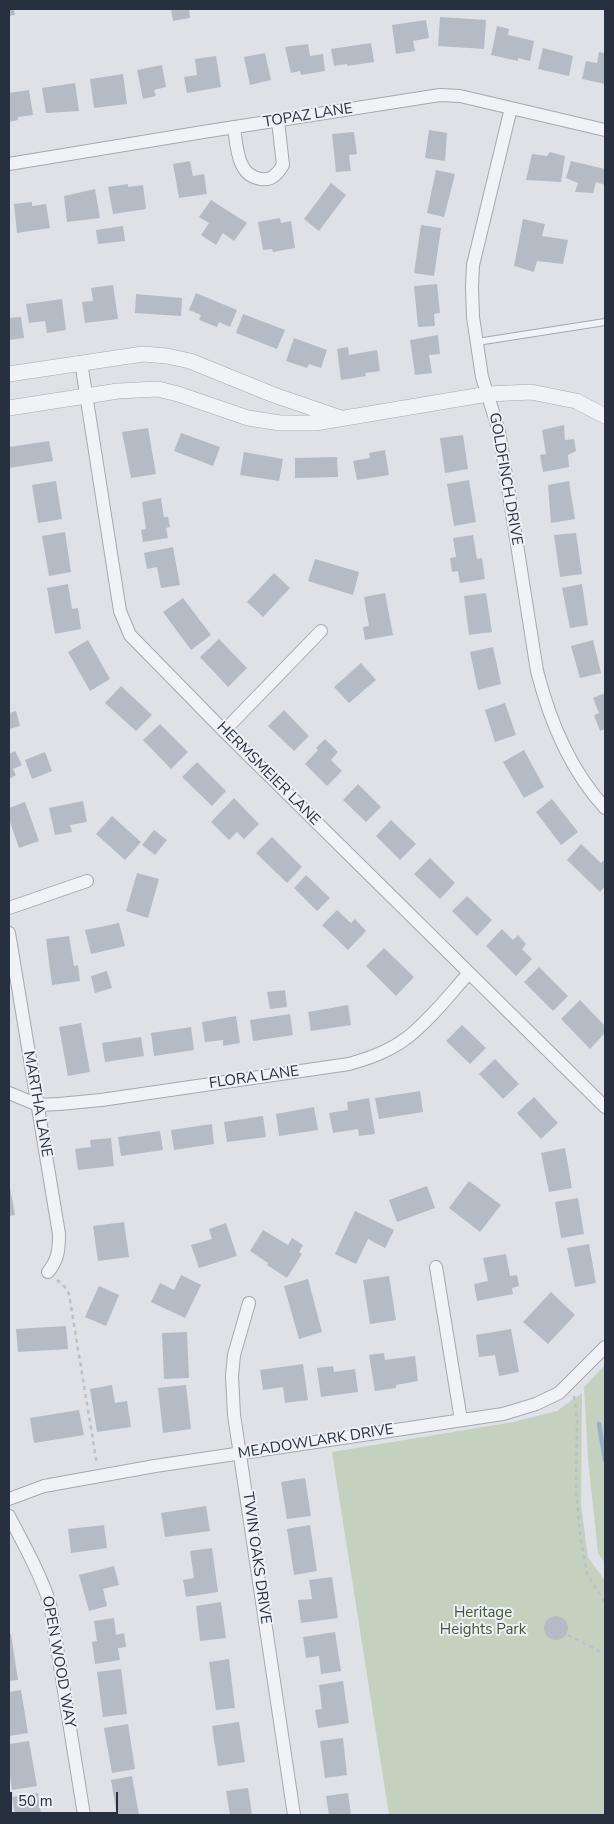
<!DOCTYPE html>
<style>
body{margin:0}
#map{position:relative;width:614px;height:1824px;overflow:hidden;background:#dee2e7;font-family:"Nunito Sans",sans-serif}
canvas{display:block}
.frame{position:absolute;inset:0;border:10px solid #27303e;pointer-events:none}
.scale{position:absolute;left:10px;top:1792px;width:108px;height:22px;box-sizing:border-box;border:2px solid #27303e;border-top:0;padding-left:6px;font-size:15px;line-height:18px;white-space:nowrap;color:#27303e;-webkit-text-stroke:4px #edf1f5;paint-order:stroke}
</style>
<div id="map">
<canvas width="614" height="1824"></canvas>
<div class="frame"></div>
<div class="scale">50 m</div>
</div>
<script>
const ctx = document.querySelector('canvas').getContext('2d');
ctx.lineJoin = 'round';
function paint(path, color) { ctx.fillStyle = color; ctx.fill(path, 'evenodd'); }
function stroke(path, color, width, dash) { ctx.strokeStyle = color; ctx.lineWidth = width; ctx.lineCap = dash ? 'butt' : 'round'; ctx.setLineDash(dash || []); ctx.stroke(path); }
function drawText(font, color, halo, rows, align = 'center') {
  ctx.font = font + ' "Nunito Sans",sans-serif'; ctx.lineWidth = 4; ctx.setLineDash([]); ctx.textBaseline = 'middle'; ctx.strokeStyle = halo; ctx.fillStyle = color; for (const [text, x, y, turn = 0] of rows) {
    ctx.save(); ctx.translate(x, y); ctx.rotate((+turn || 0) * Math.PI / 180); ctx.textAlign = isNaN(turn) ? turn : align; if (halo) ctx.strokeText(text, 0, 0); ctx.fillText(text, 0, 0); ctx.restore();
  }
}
paint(new Path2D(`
 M605,1365v198l-7,-10 -10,-94 -4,-72z
 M582,1393l-1,112 7,52 17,24v234h-216l-57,-363 181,-30 44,-11z`), '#c4d1bf');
stroke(new Path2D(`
 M599,1424l6,36`), '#99b0c7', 4.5);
paint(new Path2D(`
 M9,9h5l1,6 -6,1z
 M171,9h18l1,9 -17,3z
 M440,17l46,3 -2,29 -46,-3z
 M426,20l3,18 -16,3 2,10 -19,3 -4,-29z
 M497,26l12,3 -1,6 26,6 -4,20 -12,-3v3l-27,-6z
 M371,43l3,19 -27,4v-2l-13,2 -3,-17z
 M308,44l2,12 13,-2 2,17 -24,4 -1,-4 -9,2 -6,-26z
 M543,48l30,8 -4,20 -31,-7z
 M599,52l6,1v31l-23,-5 4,-18 11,2z
 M265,53l6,27 -21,5 -6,-28z
 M216,56l5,31 -34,6 -3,-16 13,-2 -2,-16z
 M162,65l4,22 -12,3 2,6 -13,3 -6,-29z
 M123,74l4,30 -33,4 -4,-29z
 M75,83l4,28 -33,2 -4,-25z
 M29,90l4,25 -15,2v3l-9,2v-29z
 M429,130l18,3 -2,28 -20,-3z
 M354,132l3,22 -8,1 2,16 -15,1 -4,-38z
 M550,152l15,4 -4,26 -35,-2 6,-26 15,2z
 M190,161l3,15 11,-2 3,20 -28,4 -6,-34z
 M571,161l34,8v16l-9,-3 -3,11 -18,-1 3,-9 -12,-5z
 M436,170l19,4 -11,43 -17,-4z
 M331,183l15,12 -27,36 -15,-12z
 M128,184v3l15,-2 3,24 -33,5 -5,-27z
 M95,189l5,29 -33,4 -3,-26z
 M211,200l36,23 -13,18 -11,-8 -7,12 -15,-10 8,-12 -10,-6z
 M32,202v4l14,-2 4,24 -33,5 -3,-29z
 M280,218l1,5 10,-2 4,27 -22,4 -1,-3 -9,1 -5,-28z
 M523,219l22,5 -3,12 26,4 -5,24 -26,-3 -3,11 -20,-6z
 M421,225l20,3 -7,48 -20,-3z
 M123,226l2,15 -27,3 -2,-14z
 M437,284l3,29 -6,1 1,12 -17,1 -4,-41z
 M113,285l5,34 -33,4 -3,-21 11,-1 -2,-13z
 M196,293l41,17 -7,17 -11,-5 -2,5 -18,-7 2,-5 -12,-5z
 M136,294l46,4 -1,18 -46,-3z
 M62,299l4,31 -19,3 -2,-12 -16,2 -3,-19z
 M243,314l42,16 -8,19 -41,-16z
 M21,317l3,21 -15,2v-22z
 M438,335l2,19 -11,1 3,18 -17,2 -5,-35z
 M294,338l33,12 -6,18 -12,-4 -2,4 -21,-7z
 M348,347l1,8 28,-5 3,21 -15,2 1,3 -25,4 -4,-31z
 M564,425l1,15 9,-1 2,12 -8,4 1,12 -26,5 -3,-17 6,-1 -4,-24z
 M148,428l8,46 -25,4 -9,-46z
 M181,433l39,14 -7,19 -39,-15z
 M463,435l5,34 -23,4 -5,-35z
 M49,441l4,20 -44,7v-21z
 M385,450l4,25 -32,5 -4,-19 17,-3 -1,-5z
 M244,452l39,7 -4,22 -39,-6z
 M337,457l1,20 -43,1v-20z
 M469,480l7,42 -22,4 -7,-42z
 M56,481l6,38 -24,4 -6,-38z
 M569,481l6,38 -24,4 -3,-38z
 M161,498l3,19h4l2,10 -4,1 2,10 -25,4 -2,-12 5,-1 -4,-27z
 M65,532l6,40 -22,4 -7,-40z
 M576,533l6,41 -22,3 -6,-42z
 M473,535l4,24 5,-1 3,21 -25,4 -2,-12 -6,1 -2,-14 6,-1 -3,-19z
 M173,547l7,38 -19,3 -4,-21 -10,2 -3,-16z
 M315,559l44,13 -6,23 -45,-14z
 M274,573l16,15 -27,29 -16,-15z
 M68,584l4,25 6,-1 3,21 -26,5 -8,-46z
 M582,584l6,41 -18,3 -8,-40z
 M385,593l8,42 -28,5 -2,-13 6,-1 -5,-29z
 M486,593l6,39 -23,3 -5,-39z
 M183,598l28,37 -20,15 -28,-38z
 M219,639l28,29 -19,19 -28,-30z
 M88,640l22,39 -20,12 -22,-39z
 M593,640l8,33 -21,5 -9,-32z
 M493,647l8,37 -23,6 -8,-38z
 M361,663l15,17 -27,23 -15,-16z
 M121,686l31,29 -16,16 -31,-28z
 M605,693v36l-5,2 -6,-16 5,-2 -6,-15z
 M505,703l11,32 -21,7 -10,-32z
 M284,710l25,26 -15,15 -26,-25z
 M16,711l4,15 -11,3v-16z
 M160,724l28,28 -17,17 -28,-29z
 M325,739l13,13 -7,8 11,11 -15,15 -22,-22 13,-14 -2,-2z
 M524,750l20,37 -20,11 -21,-36z
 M15,751l7,14 -9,4 3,6 -7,4v-25z
 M45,752l7,19 -20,8 -7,-19z
 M197,762l29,29 -14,15 -30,-29z
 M358,784l23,23 -15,15 -23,-22z
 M234,798l25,26 -15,15 -7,-7 -8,8 -18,-18z
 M552,799l26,33 -17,13 -25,-33z
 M83,801l4,21 -17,3 2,7 -17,3 -6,-27z
 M25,802l14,39 -20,7 -10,-29v-11z
 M112,816l29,26 -16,18 -29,-26z
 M391,820l25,24 -16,16 -24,-24z
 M154,830l13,10 -12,15 -13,-10z
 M272,837l30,30 -15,16 -31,-30z
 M581,844l20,19 4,-4v27l-5,6 -33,-32z
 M430,858l25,25 -15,16 -26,-25z
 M137,873l22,6 -11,39 -22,-7z
 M306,875l24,23 -13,13 -23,-23z
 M467,896l25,24 -15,16 -25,-25z
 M337,910l14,13 4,-4 11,12 -18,19 -26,-25z
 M119,923l6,23 -34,8 -6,-24z
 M502,929l11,11 5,-5 8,9 -4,5 10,10 -16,17 -30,-30z
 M69,936l5,30 4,-1 2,16 -28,4 -6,-46z
 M384,948l30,29 -18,19 -30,-30z
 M539,967l29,29 -15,15 -29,-29z
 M107,971l5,17 -17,5 -4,-17z
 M285,990l2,17 -17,2 -3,-17z
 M580,1000l25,26v7l-15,16 -29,-30z
 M348,1005l3,20 -40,6 -3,-19z
 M290,1014l3,21 -40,6 -3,-21z
 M236,1016l4,27 -17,3v-6l-18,2 -3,-20z
 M81,1023l9,49 -22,4 -9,-49z
 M462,1025l24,23 -16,16 -24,-23z
 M191,1027l3,23 -40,6 -3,-23z
 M141,1037l3,19 -39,6 -3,-19z
 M495,1059l24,25 -16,15 -24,-25z
 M420,1091l3,21 -44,7 -4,-21z
 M534,1097l24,26 -17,16 -24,-26z
 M369,1098l6,36 -16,2 -1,-7 -25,4 -4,-20 19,-3 -1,-8z
 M314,1107l4,23 -39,6 -3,-22z
 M263,1116l3,21 -39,5 -3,-20z
 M212,1124l2,20 -40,6 -3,-20z
 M160,1131l3,19 -42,6 -3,-19z
 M111,1138l3,28 -36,4 -3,-21 16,-2 -1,-7z
 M565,1148l7,40 -23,4 -8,-39z
 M469,1181l32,24 -21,27 -31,-24z
 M9,1182l6,33 -6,1z
 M427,1186l8,22 -38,14 -8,-22z
 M578,1198l6,36 -23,4 -6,-36z
 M355,1211l39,19 -9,18 -17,-9 -12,25 -21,-10z
 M124,1222l5,35 -31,4 -5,-35z
 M226,1223l11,33 -38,12 -8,-23 21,-6 -3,-10z
 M263,1230l25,15 4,-7 11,7 -4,7 3,2 -15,24 -20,-13 1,-2 -18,-12z
 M589,1244l7,39 -21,4 -8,-39z
 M506,1254l4,22 7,-1 2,11 -7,2 1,6 -36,7 -3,-17 14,-3 -5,-23z
 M181,1275l20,10 -16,33 -34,-16 9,-19 14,7z
 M389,1276l7,44 -26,4 -7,-44z
 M308,1279l14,53 -23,7 -15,-53z
 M99,1286l20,9 -13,31 -21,-9z
 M551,1292l24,23 -27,29 -25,-22z
 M66,1326l2,23 -50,3 -2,-23z
 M511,1329l8,43 -20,4 -4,-21 -16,2 -3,-22z
 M187,1332l2,46 -25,1 -2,-46z
 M384,1353l1,7 30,-4 3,25 -22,4v3l-21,3 -6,-36z
 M303,1364l5,36 -23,3 -2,-16 -20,3 -3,-20z
 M333,1366l1,6 21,-3 3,23 -37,5 -4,-29z
 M112,1385l3,18 12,-2 4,26 -34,5 -7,-43z
 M186,1385l5,44 -28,4 -5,-45z
 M79,1410l5,25 -50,8 -4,-25z
 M305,1478l6,38 -24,3 -6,-37z
 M206,1506l4,25 -45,6 -4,-24z
 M104,1525l3,23 -36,5 -3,-24z
 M310,1525l7,46 -23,4 -7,-46z
 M212,1548l6,44 -32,5 -3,-17 11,-2 -4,-27z
 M114,1566l5,19 -16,4 4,17 -18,5 -10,-36z
 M332,1577l6,41 -37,5 -3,-23 14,-1 -3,-19z
 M221,1602l5,36 -26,3 -4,-35z
 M544 1628a12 12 0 1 1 24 0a12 12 0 1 1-24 0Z
 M114,1618l2,17 8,-2 2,14 -8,1 2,12 -25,4 -3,-22 5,-1 -3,-20z
 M335,1632l6,39 -20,3 -2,-18 -13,2 -3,-21z
 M9,1634h2l7,46 -9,1z
 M229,1659l6,49 -19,2 -7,-48z
 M121,1669l6,45 -24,3 -6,-45z
 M343,1681l6,42 -31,5 -3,-18 7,-1 -3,-24z
 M21,1690l7,43 -19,3v-44z
 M239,1722l6,40 -27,4 -6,-40z
 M128,1724l7,45 -23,4 -8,-45z
 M343,1738l4,37 -22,3 -5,-37z
 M29,1741l8,45 -25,4 -3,-22v-24z
 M132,1776l7,39h-22l-6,-35z
 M248,1788l4,27h-22l-4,-24z
 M38,1793l3,22h-26l-3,-18z
 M348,1793l3,22h-22l-3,-19z`), '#b5bbc4');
const service = new Path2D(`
 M477,342l128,-20`);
const minor = new Path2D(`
 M511,108l-38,157 -1,22 1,30 9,60 17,54 38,240c13,51 33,99 68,137
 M234,128c3,19 3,48 27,51 11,2 17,-6 22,-14l-5,-44
 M9,164l194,-32 237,-37 20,1 145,34
 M81,362l39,249 10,24 94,96 381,376
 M224,731l97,-100
 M9,908l78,-27
 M9,933l50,301c0,16 -1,26 -11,38
 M9,1093l29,12 21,-1 42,-4 248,-36c21,-6 41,-13 59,-27 23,-18 41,-42 61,-64
 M436,1267l25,153
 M249,1303l-15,52 -2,21 2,39 60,400
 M9,1499l35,-13 111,-20 348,-52 33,-10 23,-11 46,-46
 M9,1516c15,29 31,57 41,88l34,211`);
const tertiary = new Path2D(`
 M9,374l134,-20 24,2 23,5 84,34 67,23
 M9,408l109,-17 40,-2 20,5 70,24 32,5h35l173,-29 43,-2 45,9 29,15`);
stroke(service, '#a3a9b1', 8);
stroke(minor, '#a3a9b1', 14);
stroke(tertiary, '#a3a9b1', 16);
stroke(new Path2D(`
 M57,1280l8,7 4,7 28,171
 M574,1396l3,23 -1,69 4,46 7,40 18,29
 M568,1635l37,19`), '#bcc0c6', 2.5, [4, 4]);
stroke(service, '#f1f2f6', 6);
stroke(minor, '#f1f2f6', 12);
stroke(tertiary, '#f1f2f6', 15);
drawText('15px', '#27303e', '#edf1f5', [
 ["TOPAZ LANE",308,116,-9],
 ["GOLDFINCH DRIVE",505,479,80],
 ["HERMSMEIER LANE",268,774,45],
 ["FLORA LANE",254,1078,-8],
 ["MARTHA LANE",37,1104,80],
 ["MEADOWLARK DRIVE",316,1442,-9],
 ["TWIN OAKS DRIVE",256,1558,82],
 ["OPEN WOOD WAY",58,1662,80]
]);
drawText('15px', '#3c5935', '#edf1f5', [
 ["Heritage",483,1613],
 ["Heights Park",483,1630]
]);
</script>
